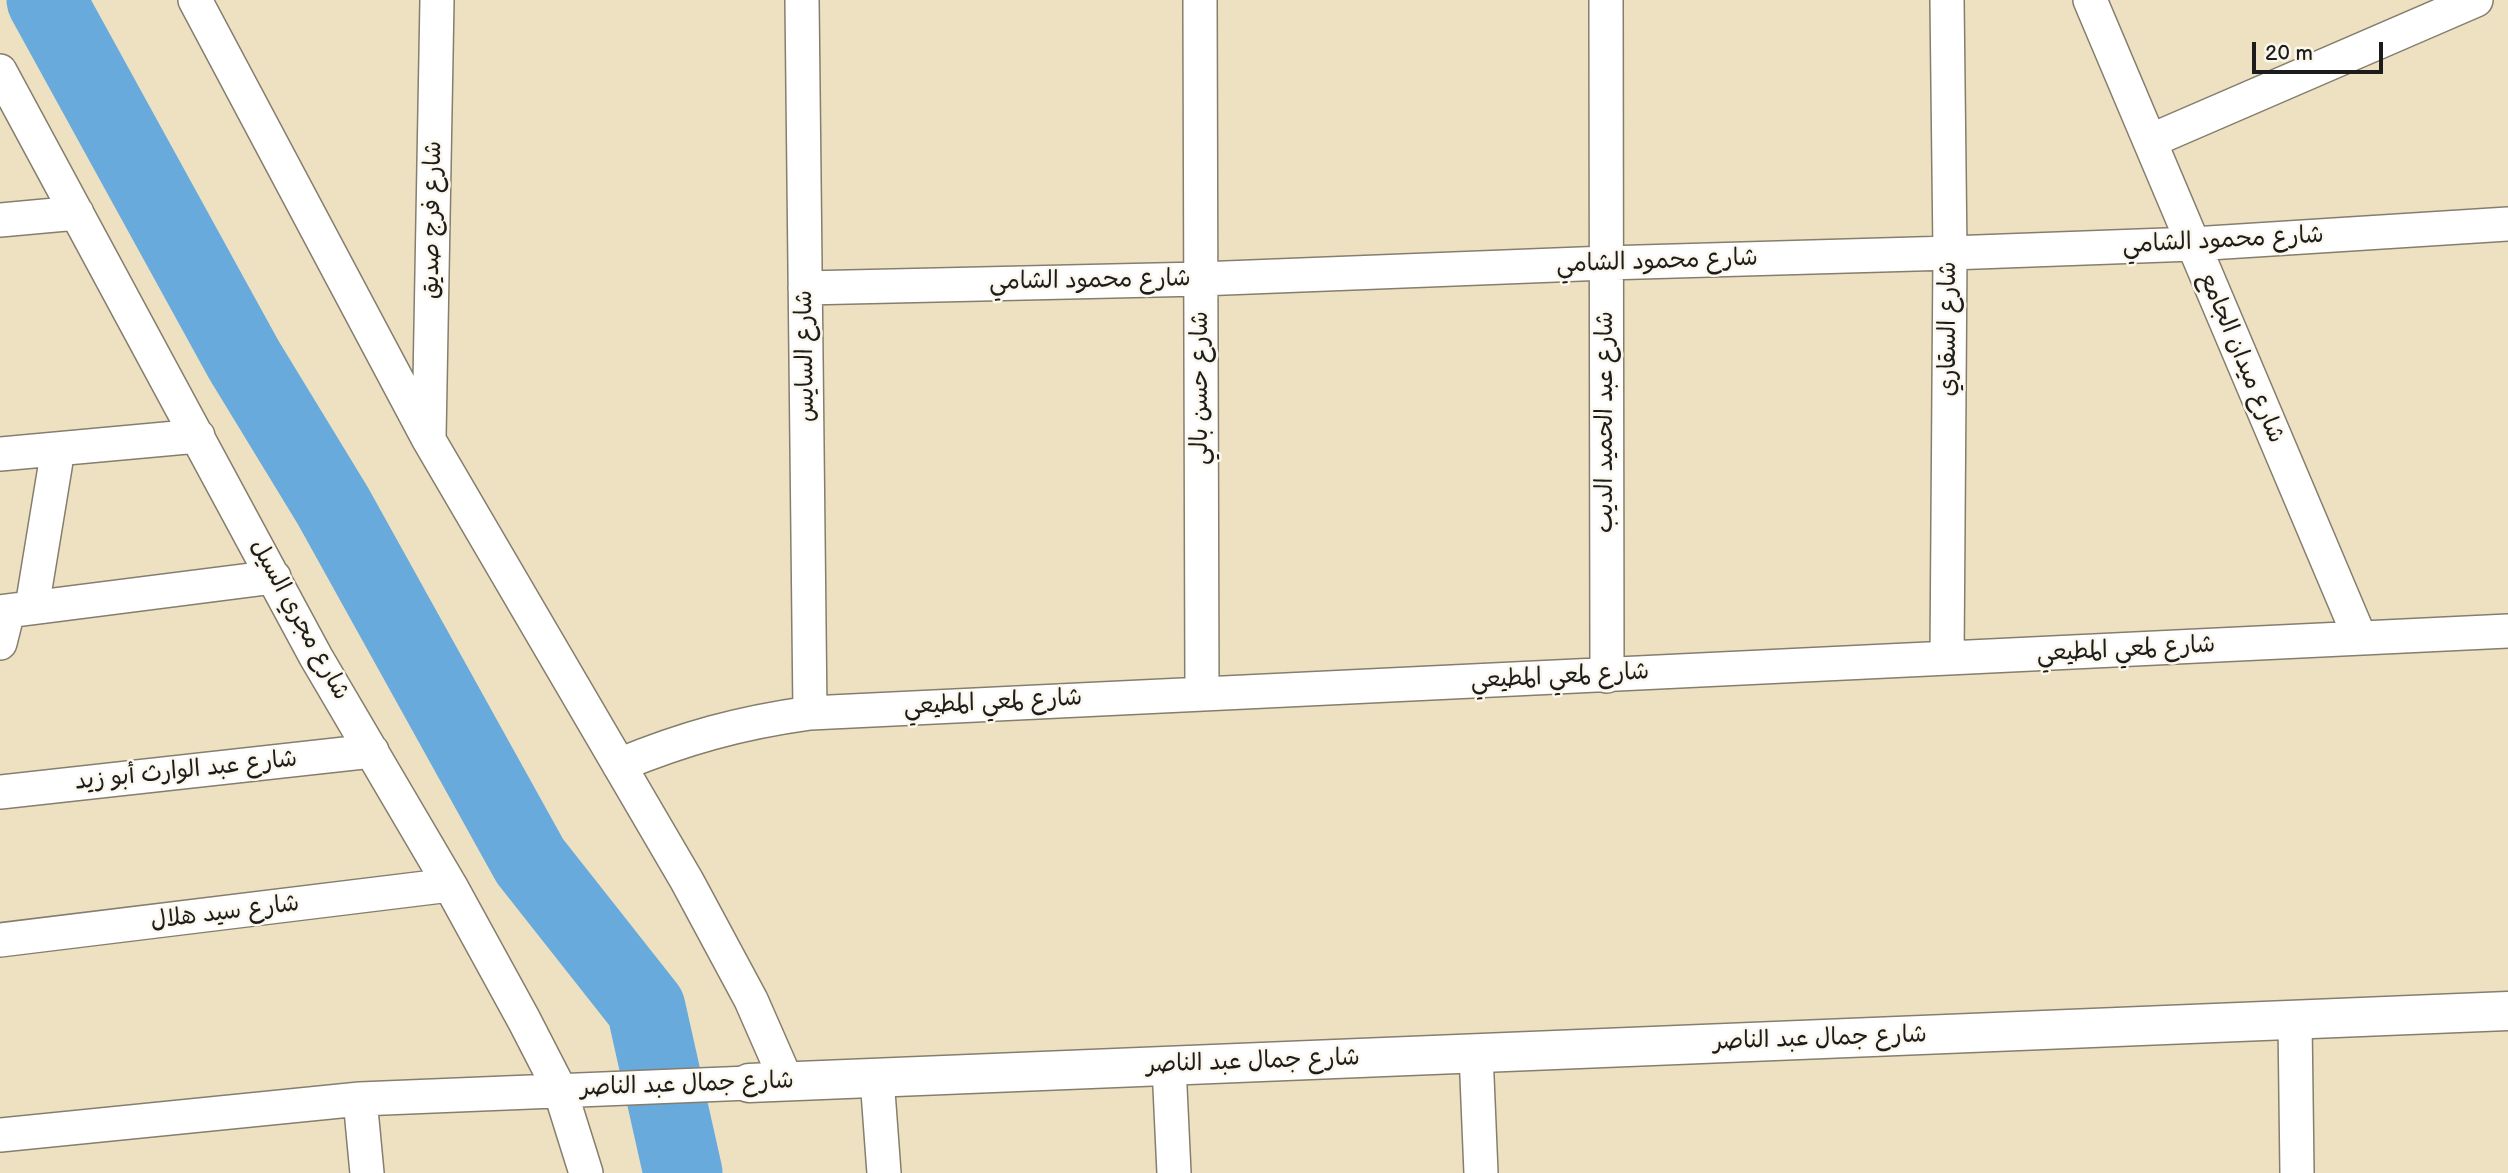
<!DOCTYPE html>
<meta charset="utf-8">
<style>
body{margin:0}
#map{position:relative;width:2508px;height:1173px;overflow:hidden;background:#eee1c1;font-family:"Balsamiq Sans",sans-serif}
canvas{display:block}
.scale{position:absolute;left:2252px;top:42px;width:131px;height:32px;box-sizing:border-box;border:4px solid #1c1c1c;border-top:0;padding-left:9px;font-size:21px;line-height:24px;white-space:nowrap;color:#1c1c1c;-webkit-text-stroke:5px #fbf7ec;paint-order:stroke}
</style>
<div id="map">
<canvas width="2508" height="1173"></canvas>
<div class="scale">20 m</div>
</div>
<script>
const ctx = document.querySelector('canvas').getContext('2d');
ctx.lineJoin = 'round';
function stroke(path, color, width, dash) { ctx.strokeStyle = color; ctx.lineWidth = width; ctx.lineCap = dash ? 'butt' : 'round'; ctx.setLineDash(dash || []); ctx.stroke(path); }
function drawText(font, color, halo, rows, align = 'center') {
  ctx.font = font + ' "Balsamiq Sans","Playpen Sans Arabic",sans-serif'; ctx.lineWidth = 5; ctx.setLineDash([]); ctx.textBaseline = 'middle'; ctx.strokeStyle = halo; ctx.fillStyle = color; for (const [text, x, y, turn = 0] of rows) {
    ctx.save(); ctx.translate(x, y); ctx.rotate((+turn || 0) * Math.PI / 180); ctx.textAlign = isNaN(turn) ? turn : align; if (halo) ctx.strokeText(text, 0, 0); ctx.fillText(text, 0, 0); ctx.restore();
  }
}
stroke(new Path2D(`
 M46,0l198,360 89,146 197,355 116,147 37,165`), '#68aadc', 79);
const minor = new Path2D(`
 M195,0l234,440 258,441 64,119 36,82
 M802,0l8,713
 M1200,0l2,692
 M1606,0l1,676
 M1947,0l3,253 -3,405
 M2090,0l270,638
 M0,71l316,586 134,228 74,135 36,70 26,83
 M2150,141l326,-141
 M0,220l77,-7
 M805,288l395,-9 406,-16 344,-10 243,-9 315,-20
 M429,437l8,-437
 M0,454l198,-18
 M32,607l26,-158
 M0,612l274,-35
 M0,643l8,-32
 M619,765c66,-27 120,-42 191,-52l1698,-82
 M0,792l372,-41
 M0,940l450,-55
 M2295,1021l2,152
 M1476,1053l5,120
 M1169,1066l5,107
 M877,1078l7,95
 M360,1099l7,74
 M0,1135l360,-36 389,-16`);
const tertiary = new Path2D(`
 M749,1083l1759,-72`);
stroke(minor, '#857e6e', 36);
stroke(tertiary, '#857e6e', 41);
stroke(minor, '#fff', 33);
stroke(tertiary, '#fff', 38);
drawText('24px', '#1c1c1c', '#fbf7ec', [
 ["شارع فرج صديق",433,220,-89],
 ["شارع محمود الشامي",2223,241,-3],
 ["شارع محمود الشامي",1657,262,-2],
 ["شارع محمود الشامي",1090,281,-1],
 ["شارع السقاري",1949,329,-90],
 ["شارع السايس",806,356,-91],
 ["شارع ميدان الجامع",2241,358,67],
 ["شارع حسن بالي",1201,388,-90],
 ["شارع عبد الحميد الديب",1606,422,-90],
 ["شارع مجري السيل",299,620,61],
 ["شارع لمعي المطيعي",2126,650,-3],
 ["شارع لمعي المطيعي",1560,677,-3],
 ["شارع لمعي المطيعي",993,703,-3],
 ["شارع عبد الوارث أبو زيد",186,771,-6],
 ["شارع سيد هلال",225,913,-7],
 ["شارع جمال عبد الناصر",1820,1039,-2],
 ["شارع جمال عبد الناصر",1253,1062,-2],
 ["شارع جمال عبد الناصر",687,1085,-2]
]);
</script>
